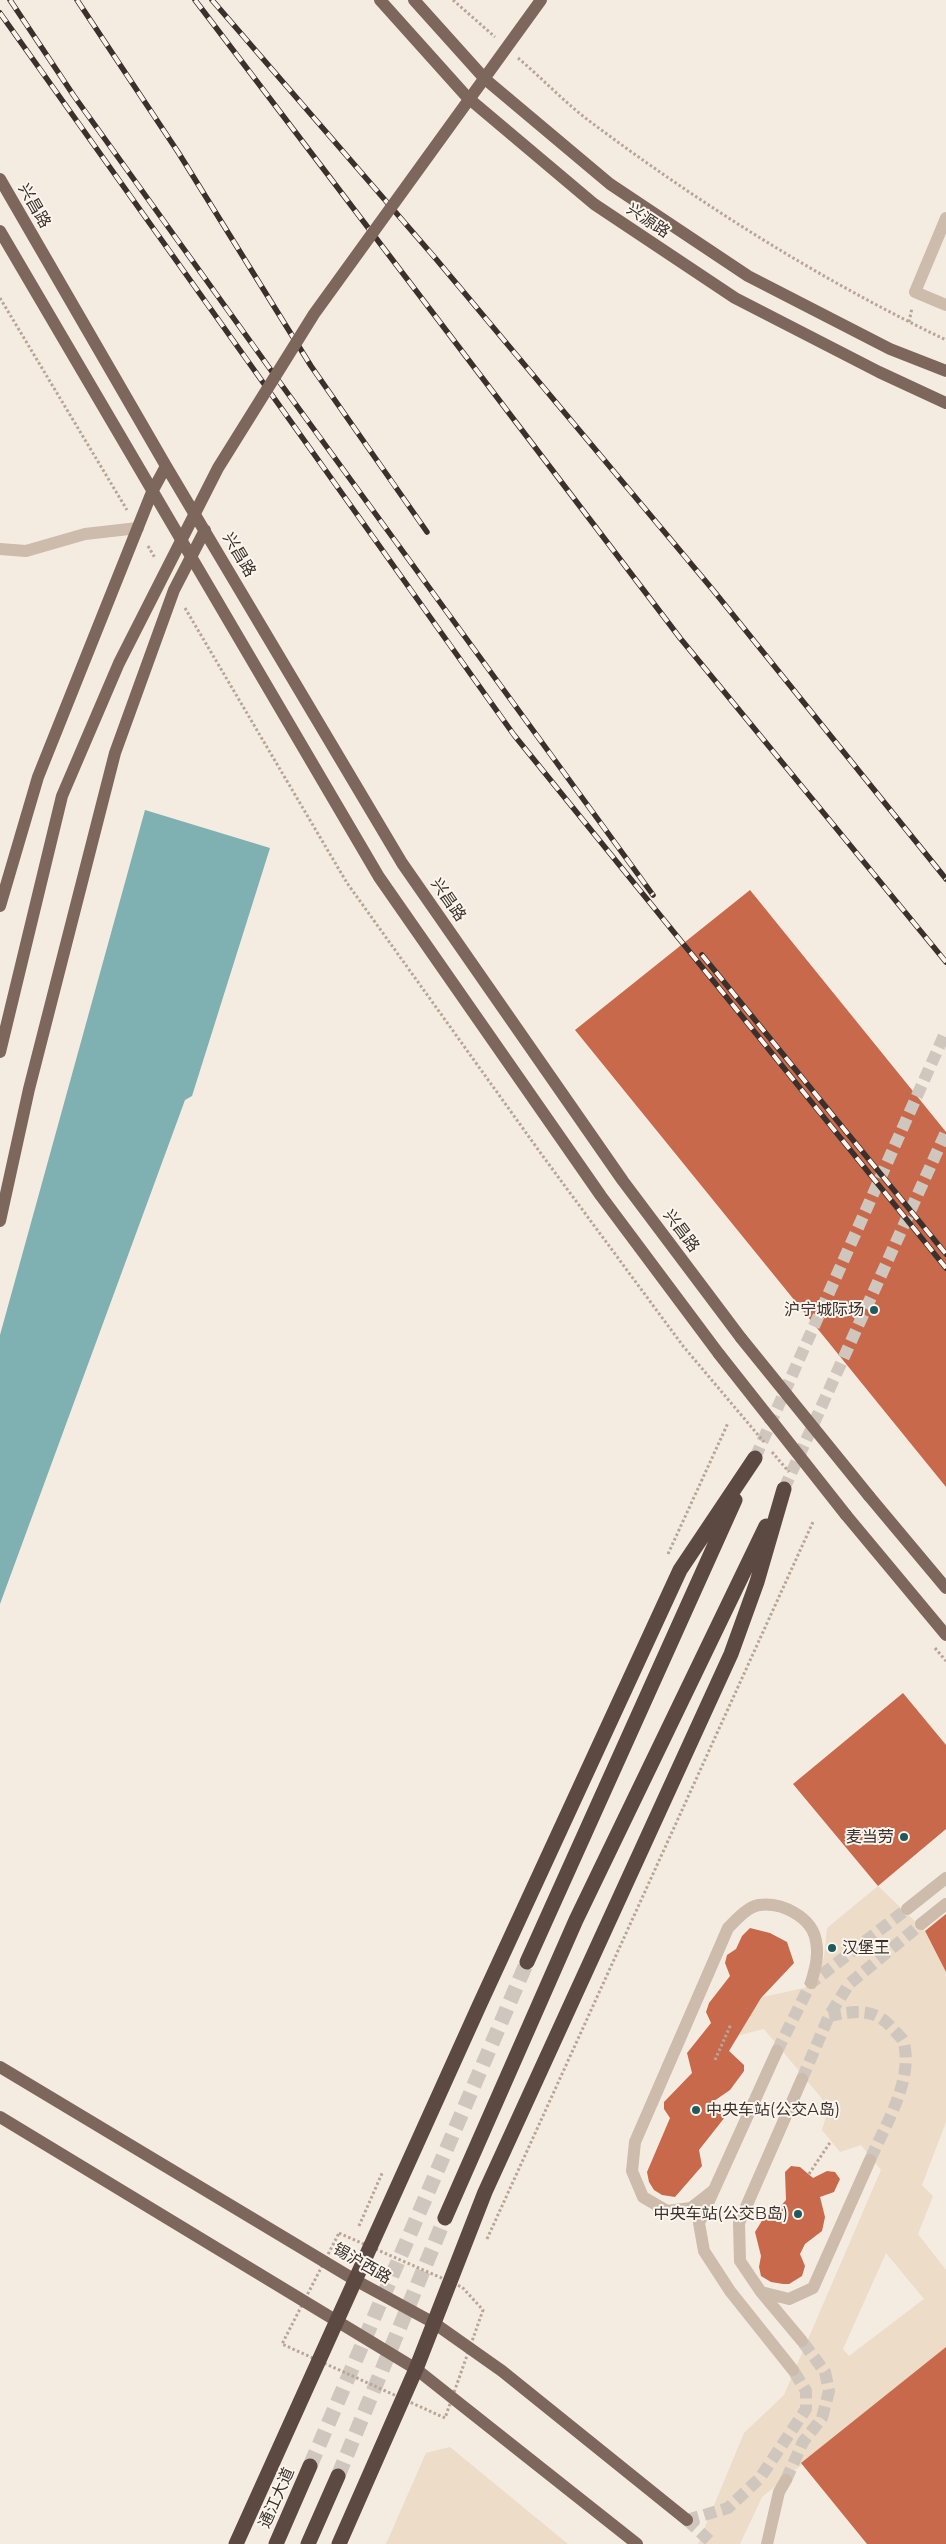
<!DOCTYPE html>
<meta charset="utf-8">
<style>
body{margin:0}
canvas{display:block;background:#f4ebe1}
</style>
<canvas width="946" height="2544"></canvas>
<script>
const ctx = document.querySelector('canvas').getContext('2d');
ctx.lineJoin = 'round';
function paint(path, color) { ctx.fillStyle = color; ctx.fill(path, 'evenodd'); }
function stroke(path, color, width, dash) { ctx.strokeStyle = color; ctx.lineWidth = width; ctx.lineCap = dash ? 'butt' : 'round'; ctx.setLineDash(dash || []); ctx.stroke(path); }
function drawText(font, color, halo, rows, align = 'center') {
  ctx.font = font + ' Montserrat,"Noto Sans SC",sans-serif'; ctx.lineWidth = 4; ctx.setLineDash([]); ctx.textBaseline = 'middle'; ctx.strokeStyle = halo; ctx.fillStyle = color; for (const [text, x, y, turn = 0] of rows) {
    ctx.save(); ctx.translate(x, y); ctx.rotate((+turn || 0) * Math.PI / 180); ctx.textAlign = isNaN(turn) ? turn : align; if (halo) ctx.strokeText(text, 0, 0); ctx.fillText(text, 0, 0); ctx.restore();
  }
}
paint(new Path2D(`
 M878,1886l46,44 22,42v150l-24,63 11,11 -15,38 28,36v77l-184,150 -22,47h-42l46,-111 40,-38 97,-225 -20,-25 -21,7 -18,-22 7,-23 -65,-78 -24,6 -18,-22 32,-14 59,-13 11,-29 3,-29zM886,2253l38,46 -75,57 -6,-7z
 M450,2447l118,97h-182l40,-91z`), '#ecdcc8');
paint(new Path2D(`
 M145,810l125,38 -78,248 -7,4 -185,504v-269z`), '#7fb0b2');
paint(new Path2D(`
 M750,890l196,242v355l-371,-457z
 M903,1693l43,52v84l-68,57 -85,-102z
 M946,1914v58l-21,-41z
 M750,1928l20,5 17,9 7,21 -33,35 -32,53 15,14v6l-14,19 -16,11 11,16 -26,33 3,16 -27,31 -13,-2 -8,-5 -5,-8 -2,-10 23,-54 -6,-9v-7l28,-29 -5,-20 24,-30 -5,-11 3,-9 21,-27 -5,-13 2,-8 9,-6 6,-13z
 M791,2166l9,1 13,11 14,-7 8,1 5,7 -6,13 -14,5 5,20 -3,14 -17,13 -5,10 5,12 -3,10 -13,8h-6l-12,-2 -10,-6 -2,-9 2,-11 -6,-24 8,-13 15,-10 8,-9 -1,-28z
 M946,2347v197h-79l-66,-81z`), '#c8694b');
stroke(new Path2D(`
 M829,2016c25,-5 45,-9 63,12 4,5 11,10 12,15 9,39 -19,82 -34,117
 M777,2051l34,-68 96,-74
 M802,2079l27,-63 20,-32 72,-60
 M786,2480l17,-38 19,-24 7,-27 -4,-19 -23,-31
 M687,2520l41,-12 32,-30 46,-69v-18l-13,-21`), '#cfc6bd', 12, [12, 6]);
stroke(new Path2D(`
 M755,1458l191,-427
 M784,1489l162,-357
 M687,2520l26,24`), '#cfc6bd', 12, [12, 6]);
stroke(new Path2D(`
 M310,2466l217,-504
 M338,2476l107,-258`), '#cfc6bd', 15, [15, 8]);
stroke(new Path2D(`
 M453,0l42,37
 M518,58c25,21 48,46 74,65 111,83 229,157 354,217
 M0,298l127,212
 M909,322l3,-14
 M148,546l7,12
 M185,608l162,275 195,272 141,191 81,96
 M772,1452l17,20
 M668,1554l60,-131
 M935,1648l11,13
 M715,2060l16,-36
 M809,2174l22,-33
 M359,2226l24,-55
 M339,2233l123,54 21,23 -38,108 -163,-74z
 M487,2239l326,-717`), '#b9a596', 3, [2.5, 2.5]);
stroke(new Path2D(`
 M946,218l-31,74 31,13
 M0,549l26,2 59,-17 53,-6
 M907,1909l39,-31
 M921,1924l25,-20
 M777,2051l-78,172 5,28 26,40 63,79
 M714,2190l-23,18 -24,3 -24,-14 -11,-26 3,-29 93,-214c8,-8 19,-21 31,-23 23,-3 53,12 57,36 3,15 -1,28 -5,42
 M761,2292l28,7 24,-11 57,-128
 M802,2341l-41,-49 -21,-31 -1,-38 63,-144
 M767,2544l12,-52 7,-12`), '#cdbbac', 12);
stroke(new Path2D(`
 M380,0l87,97 127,107 141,94 144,74 67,31
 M414,0l71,79 125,105 138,92 142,73 56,22
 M0,179l166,287 236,397 221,318 118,157
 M0,231l379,646 222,319 118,158
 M0,906l38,-129 114,-285 14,-26
 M0,1221l29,-132 86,-336 59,-163 31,-60
 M869,1496l77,92
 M846,1515l100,120
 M0,2067l355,213 79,43 68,48 185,149
 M0,2117l416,252 221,175`), '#7d675c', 12);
stroke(new Path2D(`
 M527,1962l208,-462
 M445,2218l131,-298 190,-394
 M236,2544l243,-538 201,-436 75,-112
 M276,2544l34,-78
 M308,2544l30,-68
 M339,2544l77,-175 69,-177 246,-538 26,-72 27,-93`), '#5c4a42', 15);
const rail = new Path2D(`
 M10,0l64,96 204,284 375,515
 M77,0l101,152 133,214 116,166
 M195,0l485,638 266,324
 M212,0l224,259 277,331 233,289
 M0,13l514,722 432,533
 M702,955l244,299`);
stroke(rail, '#3b302b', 5.5);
stroke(rail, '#fbf5ee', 4, [11]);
stroke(new Path2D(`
 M0,1052l62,-256 57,-133 99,-195 96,-154 227,-314
 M741,1338l128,158
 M719,1354l127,161`), '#7d675c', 12);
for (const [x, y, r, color] of [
 [874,1310,5,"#1f5a5e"],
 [904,1837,5,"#1f5a5e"],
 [832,1948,5,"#1f5a5e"],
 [696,2110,5,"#1f5a5e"],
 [798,2214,5,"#1f5a5e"]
]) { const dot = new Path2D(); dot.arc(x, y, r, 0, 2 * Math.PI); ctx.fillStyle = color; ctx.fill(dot); stroke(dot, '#fbf5ee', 2); }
drawText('16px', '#3b302b', '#fbf5ee', [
 ["兴昌路",34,206,60],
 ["兴源路",648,221,34],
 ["兴昌路",239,555,59],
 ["兴昌路",448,900,55],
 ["兴昌路",681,1231,53],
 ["锡沪西路",362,2264,30],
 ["通江大道",277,2498,-66]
]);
drawText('16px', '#3b302b', '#fbf5ee', [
 ["沪宁城际场",864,1310],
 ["麦当劳",894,1837],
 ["汉堡王",842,1948,"left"],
 ["中央车站(公交A岛)",706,2110,"left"],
 ["中央车站(公交B岛)",788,2214]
], 'right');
</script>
